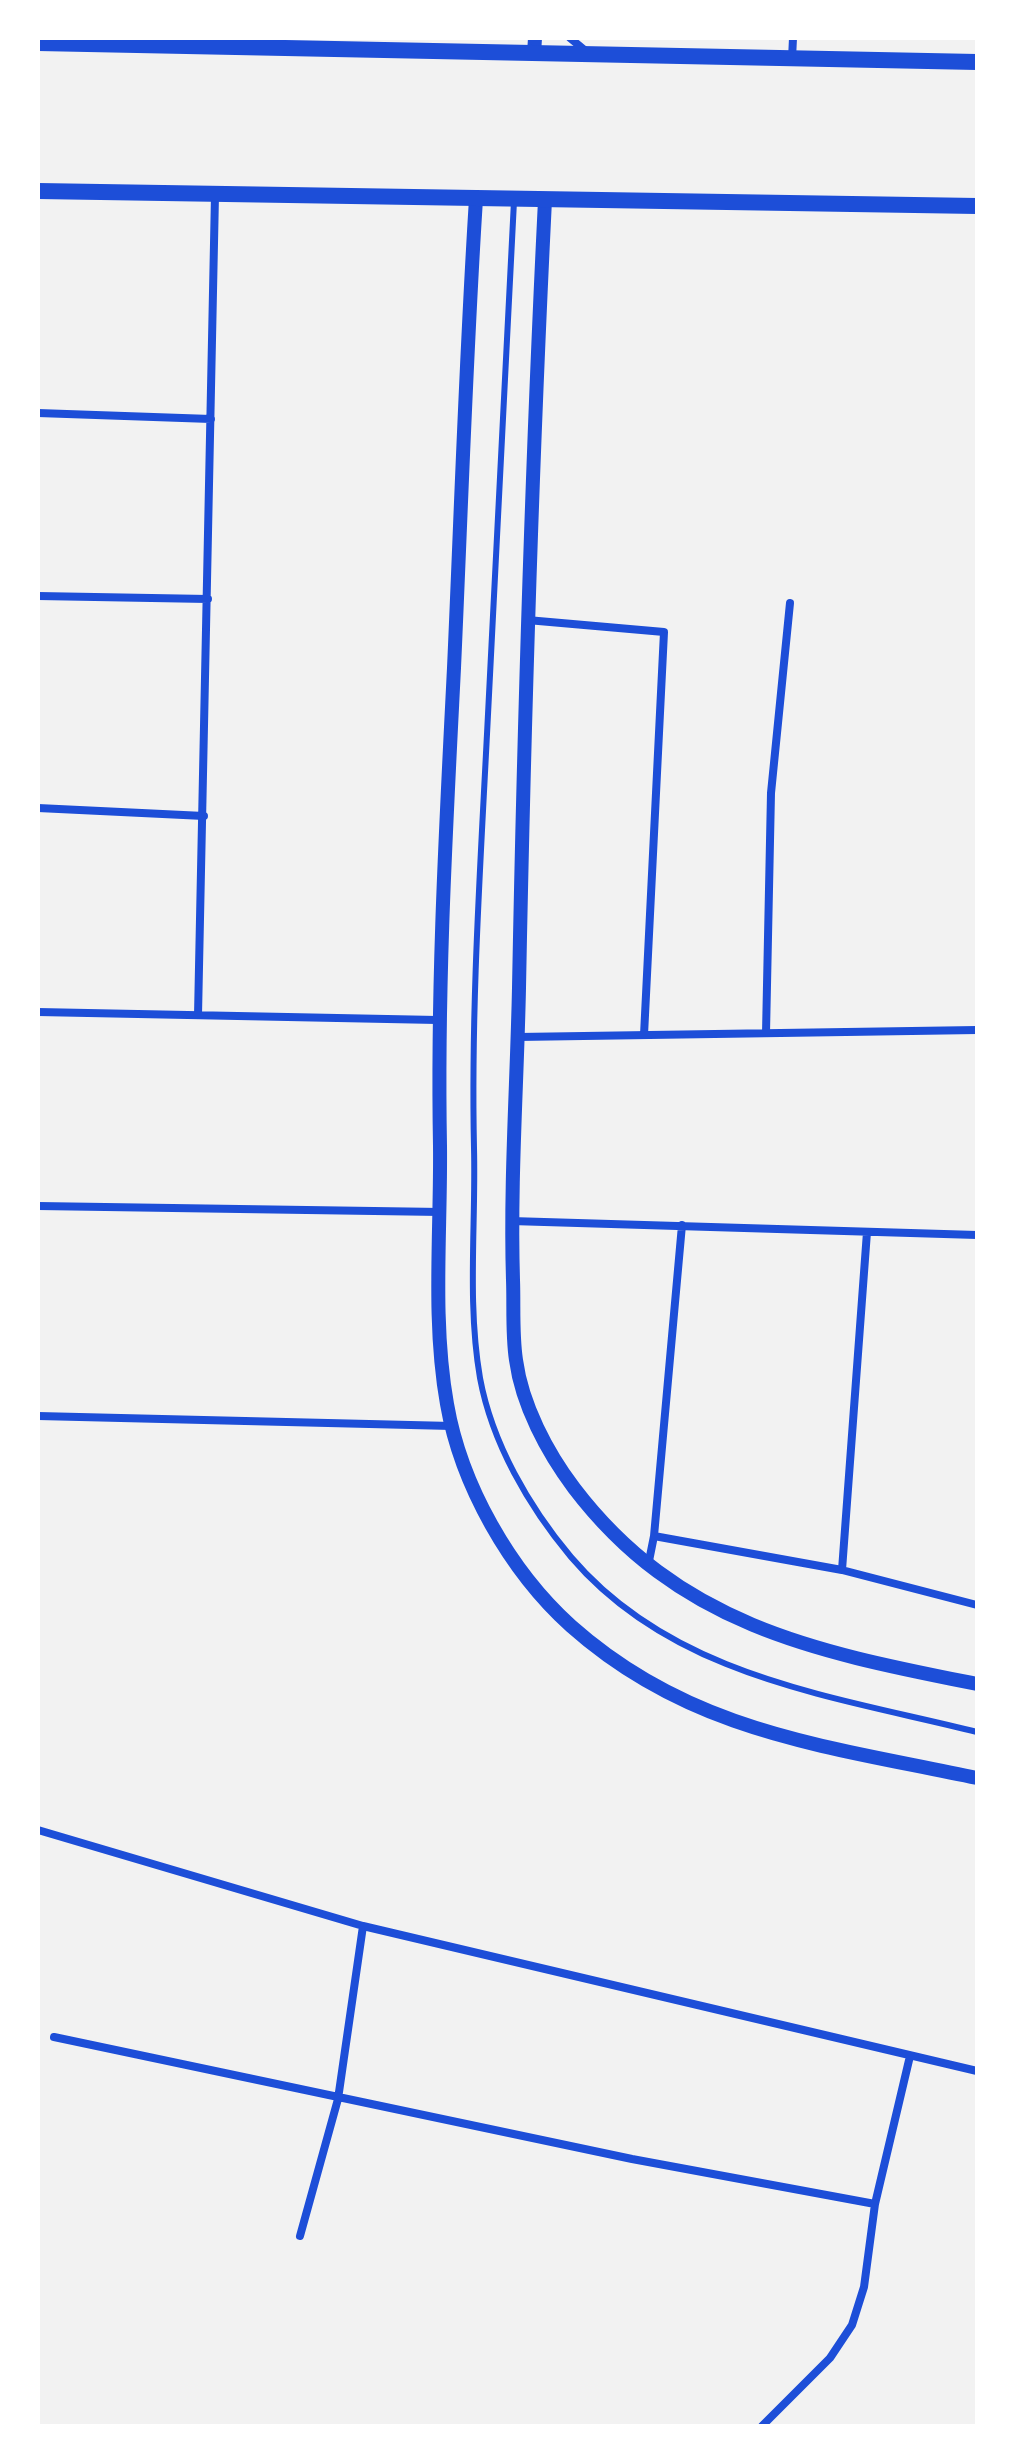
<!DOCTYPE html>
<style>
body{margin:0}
#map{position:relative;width:1015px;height:2464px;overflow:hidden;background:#f2f2f2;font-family:"Open Sans",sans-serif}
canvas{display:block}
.frame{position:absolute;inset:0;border:40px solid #fff;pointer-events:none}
</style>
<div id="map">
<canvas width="1015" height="2464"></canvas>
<div class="frame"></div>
</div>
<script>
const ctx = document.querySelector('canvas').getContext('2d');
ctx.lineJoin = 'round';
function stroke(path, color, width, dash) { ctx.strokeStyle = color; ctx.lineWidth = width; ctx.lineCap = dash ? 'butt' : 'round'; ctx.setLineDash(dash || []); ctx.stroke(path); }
stroke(new Path2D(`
 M514,201c-9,178 -18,355 -27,533 -7,138 -16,276 -13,414 2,76 -7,155 6,230 12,65 49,129 91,179 102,120 262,139 406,175`), '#1d4ed8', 6);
stroke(new Path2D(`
 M570,38l17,14
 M792,59l1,-21
 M38,413l173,6
 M38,596l170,3
 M527,620l137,12 -20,403
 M38,808l166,8
 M38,1012l399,8
 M198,1015l17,-820
 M766,1033l5,-240 19,-190
 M518,1037l459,-7
 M38,1206l403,6
 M511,1221l466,14
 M38,1416l414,10
 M654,1536l188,34 135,35
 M648,1566l6,-30 28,-311
 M842,1570l25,-338
 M38,1830l325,96 614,145
 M54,2037l578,122 243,45
 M300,2236l38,-137 25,-173
 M762,2426l68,-68 22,-33 12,-38 11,-83 35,-148`), '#1d4ed8', 8);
stroke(new Path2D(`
 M534,54l1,-16
 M476,199c-10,156 -15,313 -22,469 -8,159 -17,318 -14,478 1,85 -8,174 7,258 14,81 63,167 124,222 120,107 256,120 406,152
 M545,200c-13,262 -21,525 -26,788 -2,97 -9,195 -6,292 1,26 -1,54 3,80 6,45 31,92 58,128 105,138 243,164 403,196`), '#1d4ed8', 14);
stroke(new Path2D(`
 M38,43l939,19
 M38,191l939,15`), '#1d4ed8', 16);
</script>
